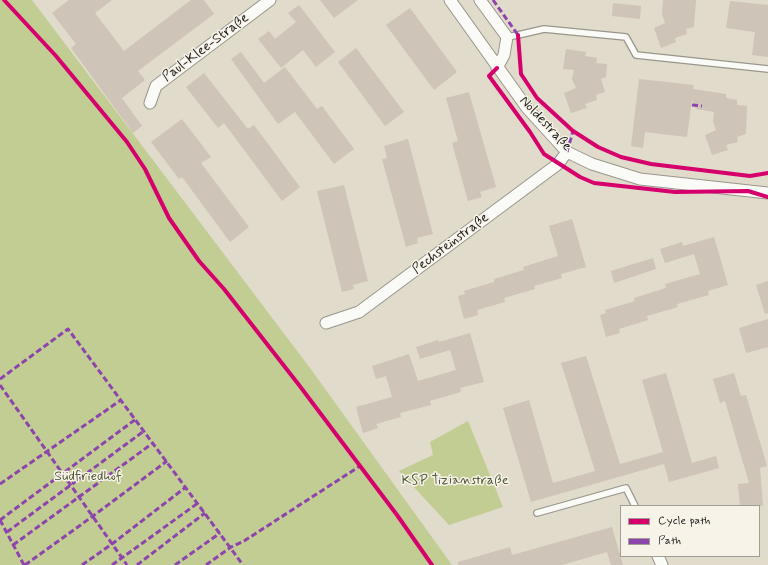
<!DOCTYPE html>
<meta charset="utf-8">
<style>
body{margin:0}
#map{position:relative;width:768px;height:565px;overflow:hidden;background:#e0dbca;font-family:Mynerve,sans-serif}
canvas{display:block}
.legend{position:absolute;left:620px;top:505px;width:140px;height:52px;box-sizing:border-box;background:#f7f3e8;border:1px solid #9f9d96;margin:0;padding:5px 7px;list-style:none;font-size:12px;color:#1c1c1c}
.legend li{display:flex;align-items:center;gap:8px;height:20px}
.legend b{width:20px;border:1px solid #9f9d96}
</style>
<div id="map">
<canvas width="768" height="565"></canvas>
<ul class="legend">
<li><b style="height:5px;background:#d6006c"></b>Cycle path</li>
<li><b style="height:5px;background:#8e44ad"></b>Path</li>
</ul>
</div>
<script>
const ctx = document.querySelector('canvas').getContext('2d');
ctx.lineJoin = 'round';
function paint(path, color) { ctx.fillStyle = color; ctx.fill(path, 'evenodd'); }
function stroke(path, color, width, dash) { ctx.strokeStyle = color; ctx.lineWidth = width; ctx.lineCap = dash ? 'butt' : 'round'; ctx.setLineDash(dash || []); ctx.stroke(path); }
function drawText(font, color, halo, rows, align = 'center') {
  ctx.font = font + ' Mynerve,sans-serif'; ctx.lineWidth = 3; ctx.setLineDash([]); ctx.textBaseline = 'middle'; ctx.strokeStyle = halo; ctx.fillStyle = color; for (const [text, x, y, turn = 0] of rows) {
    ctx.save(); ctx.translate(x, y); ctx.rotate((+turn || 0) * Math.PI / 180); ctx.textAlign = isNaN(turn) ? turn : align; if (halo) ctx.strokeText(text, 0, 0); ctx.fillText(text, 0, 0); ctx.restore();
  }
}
paint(new Path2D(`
 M0,0h32l278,368 142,197h-452z
 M468,421l35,86 -54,18 -50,-54 34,-16 -3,-13z`), '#c2cd93');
paint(new Path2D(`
 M69,0h43l-17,13 29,38 67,-51h13l10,14 -76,57 7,9 -23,18 20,28 -9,7 -62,-85 5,-4 -24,-31z
 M320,0h38l-24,18z
 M663,0h33l-2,27 -8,2 1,5 -12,4 1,4 -15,6 -7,-20 11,-5 -3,-9z
 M730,1l38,4v52l-16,-2 3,-23 -29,-4z
 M613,3l28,3 -1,13 -28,-3z
 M299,5l36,47 -19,15 -13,-17 -22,18 -23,-29 11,-8 6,8 21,-17 -8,-9z
 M410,8l47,64 -23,18 -48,-65z
 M356,48l48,64 -19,14 -47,-64z
 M566,49l20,3 -1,4 12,2 -1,5 11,1 -1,13 -5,2 4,13 -9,3 1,5 -12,4 2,4 -16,5 -7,-20 12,-5 -4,-9 2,-9 -11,-1z
 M241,52l23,31 21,-16 32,42 5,-3 32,43 -20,15 -39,-52 -17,12 -47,-65z
 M204,73l44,56 6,-4 46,62 -18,14 -58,-78 -6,5 -32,-41z
 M639,79l55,6 -1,4 33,5v4l11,2v5l10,1 -1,28 -9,3 1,5 -12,3 2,5 -16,5 -7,-20 11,-5 -3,-9 1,-9 -18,-3 -4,-9 -5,37 -42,-5 -2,16 -12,-2z
 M469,92l27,95 -16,5 2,5 -14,4 -16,-58 6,-2 -12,-43z
 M182,119l29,38 -10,6 48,64 -19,15 -48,-65 -3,2 -28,-37z
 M408,139l25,95 -16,4 1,5 -12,4 -24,-88 5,-1 -3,-12z
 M344,185l24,96 -15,4 1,4 -12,3 -25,-101z
 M572,219l14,48 -25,7 1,4 -28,8 1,3 -31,9 1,4 -28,8 1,5 -14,4 -6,-23 7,-2 -1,-3 30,-9v-3l30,-9 -1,-3 35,-11 -9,-30z
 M714,237l14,48 -20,6 1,4 -32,9 1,3 -31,9 1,4 -29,9 1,4 -14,4 -6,-22 6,-2 -1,-3 30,-9 -1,-3 32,-10 -1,-4 35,-10 -6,-20 -29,9 -5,-14 22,-7 1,4z
 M653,258l3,11 -42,14 -3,-12z
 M768,281v32l-3,1 -9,-29z
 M768,319v28l-22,6 -7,-25z
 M470,333l14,49 -24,6 1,4 -31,9 1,4 -31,8 1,4 -25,7 2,4 -15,5 -7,-26 36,-10 -6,-21 -10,3 -4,-13 37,-12 9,27 38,-11 -6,-20 -30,9 -4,-12 22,-7 1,2z
 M586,356l34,108 43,-12 -21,-72 24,-7 26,90 24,-7 3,12 -50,14 -5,-18 -133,38 -28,-94 26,-8 24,83 42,-12 -34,-108z
 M734,373l7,23 5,-1 21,71 -7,2 3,38h-23l-2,-22 11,-1 -24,-82 -5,2 -7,-24z
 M612,527l11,38h-12l-4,-13 -45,13h-104v-3l52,-15 2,8z`), '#cec4b7');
const service = new Path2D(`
 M507,37l11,-2 26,-6 82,8 10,18 132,14
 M537,513l89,-25 9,18`);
const minor = new Path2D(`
 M450,0l77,108 40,44 25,12 48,15 128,14
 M480,0l27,37 -3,18 -7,13
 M150,103l6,-17 114,-86
 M326,323l33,-11 199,-148 9,-12
 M658,556l4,9`);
stroke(service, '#99968c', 8);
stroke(minor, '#99968c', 13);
stroke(service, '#fafaf7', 5.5);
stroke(minor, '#fafaf7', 11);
stroke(new Path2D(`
 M493,0l25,35v2
 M692,105l10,1
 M567,152l6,-21
 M0,379l68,-50 175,236
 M0,385l127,180
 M0,484l121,-84
 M0,520l136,-101
 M0,520l24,45
 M7,532l137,-101
 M13,545l140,-102
 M25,565l68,-49 74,-55
 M82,565l30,-21 74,-57
 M112,565l86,-62
 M137,565l68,-52
 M175,565l45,-32
 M206,565l25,-18 13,-6 116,-75`), '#8e44ad', 3, [6, 3]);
stroke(new Path2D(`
 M4,0l52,56 71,86 18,27 24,49 30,43 25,28 75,96 98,130 35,50
 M518,35l3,39 16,24 36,33 25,16 23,10 30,7 99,12 18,-3
 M497,68l-8,8 41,56 14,22 36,23 14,6 81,9 73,-1 20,6`), '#d6006c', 4);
drawText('14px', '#1c1c1c', '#f7f3e8', [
 ["Paul-Klee-Straße",206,48,-37],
 ["Noldestraße",545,124,47],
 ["Pechsteinstraße",451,244,-37]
]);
drawText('14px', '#4d5636', '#f7f3e8', [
 ["Südfriedhof",88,477],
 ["KSP Tizianstraße",455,481]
]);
</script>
